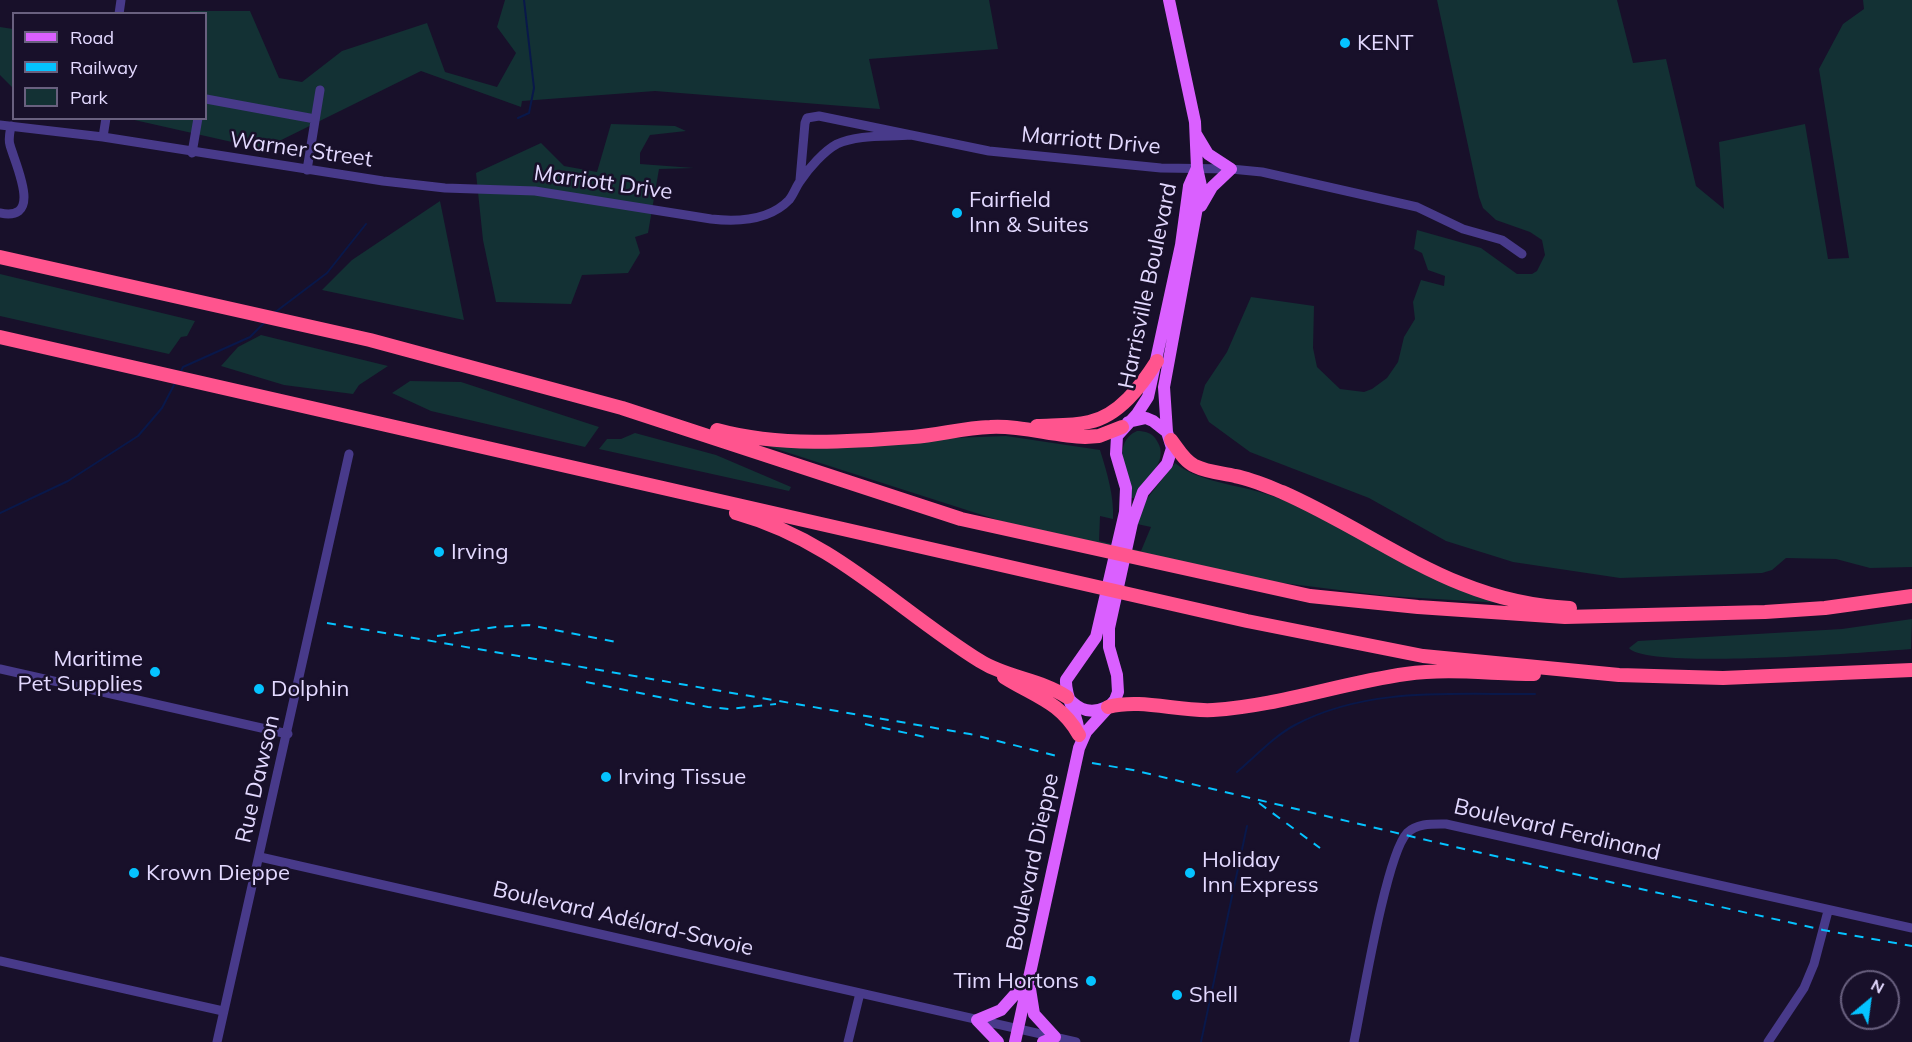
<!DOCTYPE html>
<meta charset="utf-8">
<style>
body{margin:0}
#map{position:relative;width:1912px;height:1042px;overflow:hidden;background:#18102a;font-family:Mulish,sans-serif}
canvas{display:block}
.legend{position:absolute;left:12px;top:12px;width:195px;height:108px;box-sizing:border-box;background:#18102a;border:2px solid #69607f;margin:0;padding:8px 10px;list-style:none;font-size:18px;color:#e3d9ff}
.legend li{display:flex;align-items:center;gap:12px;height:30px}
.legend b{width:30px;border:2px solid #69607f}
.north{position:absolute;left:1840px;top:970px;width:60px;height:60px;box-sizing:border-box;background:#18102a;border:2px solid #69607f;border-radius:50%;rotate:29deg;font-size:16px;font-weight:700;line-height:24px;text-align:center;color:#e3d9ff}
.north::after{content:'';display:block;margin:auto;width:21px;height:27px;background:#05c3ff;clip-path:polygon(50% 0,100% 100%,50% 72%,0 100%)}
</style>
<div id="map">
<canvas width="1912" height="1042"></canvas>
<ul class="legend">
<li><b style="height:8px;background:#da60ff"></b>Road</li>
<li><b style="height:8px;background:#05c3ff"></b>Railway</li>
<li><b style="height:16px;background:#133134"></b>Park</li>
</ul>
<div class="north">N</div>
</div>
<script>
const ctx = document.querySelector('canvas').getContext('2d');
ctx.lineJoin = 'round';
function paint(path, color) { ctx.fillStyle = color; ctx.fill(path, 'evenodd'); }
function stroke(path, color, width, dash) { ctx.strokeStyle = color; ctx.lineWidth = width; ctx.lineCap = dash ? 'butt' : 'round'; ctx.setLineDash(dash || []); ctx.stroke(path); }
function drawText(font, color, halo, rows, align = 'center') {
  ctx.font = font + ' Mulish,sans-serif'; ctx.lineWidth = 5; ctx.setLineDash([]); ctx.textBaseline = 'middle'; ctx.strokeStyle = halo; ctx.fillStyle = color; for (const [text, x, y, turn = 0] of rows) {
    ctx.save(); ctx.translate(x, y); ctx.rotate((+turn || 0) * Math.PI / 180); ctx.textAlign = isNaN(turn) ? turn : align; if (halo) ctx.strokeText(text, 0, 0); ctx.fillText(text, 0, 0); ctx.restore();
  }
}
paint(new Path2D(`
 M505,0h484l9,49 -129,10 11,50 -225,-18 -133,10 -1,6 -100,-36 -158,78 -133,-30 76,-1v-104l-16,-1v-2h60l29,67 23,4 40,-31 85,-28 18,49 52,15 19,-34 -19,-26z
 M1437,0h180l16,63 33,-4 30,127 28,23 -5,-67 86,-18 23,135 21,-1 -30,-189 24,-45 21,-15 -1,-9h49v567l-42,1 -34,-9 -50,-1 -14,12 -10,3 -142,5 -107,-16 -67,-21 -77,-43 -119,-46 -41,-30 -9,-18 5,-19 22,-33 24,-55 63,9 -1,42 4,19 23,22 24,3 8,-3 15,-11 11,-16 6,-25 11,-18 -2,-17 8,-22 23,6 1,-10 -17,-6 -6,-17 -8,-4 3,-19 64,18 36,26h15l5,-3 8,-16 -3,-15 -12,-8 -34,-12 -13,-12 -4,-11z
 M0,27l13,2v59l-13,-13z
 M611,124l64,2 11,5 -36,4 -10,18v11l54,4 -35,1 -11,64 -13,4 5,16 -12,20 -46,2 -11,29 -75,-2 -13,-62 -7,-67 65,-30 23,23 33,6z
 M440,201l24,119 -142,-30 30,-30z
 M0,274l195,47 -8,15 -6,1 -12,17 -169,-38z
 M261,335l127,31 -29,19 -6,9 -69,-9 -63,-19 17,-19z
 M410,381l51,1 138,45 -14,20 -154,-36 -39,-18z
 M1137,431c8,0 16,2 20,10 14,21 -15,41 -23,57h-3c-5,-20 -20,-56 6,-67z
 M635,433l81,22 75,32 -2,4 -190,-42 8,-10h14z
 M1006,436l94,14c7,23 14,45 13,69l-13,-3 -1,25 42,10 10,-24 -14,-3 5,-19 33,-42c26,21 71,22 103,35 76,30 150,70 224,105l-115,-7 -112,-14 -271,-60 -240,-77z
 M1912,619l-1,30c-38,3 -266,21 -282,-1l9,-7 204,-12z`), '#133134');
stroke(new Path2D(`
 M518,118l11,-5 5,-25 -10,-88
 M274,313l53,-40 39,-49
 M180,373l3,-6 67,-30 16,-16
 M0,513l68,-32 70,-45 24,-28 13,-25
 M1237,772c18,-15 37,-36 58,-47 73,-39 159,-30 240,-31
 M1201,1042l46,-216`), '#09184a', 2);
stroke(new Path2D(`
 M119,14l2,-14
 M206,99l109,20
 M0,125l103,12 280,44 62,7 90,3 176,28c27,3 58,2 78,-19 5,-6 7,-14 12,-20 8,-12 23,-29 36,-36 21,-10 51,-7 74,-9
 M103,137l3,-19
 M192,153l6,-35
 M307,170l13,-80
 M800,180l5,-57 2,-5 12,-2 170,35 172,17 70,1 31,3 155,35 46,22 39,11 20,14
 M0,213c44,9 15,-49 10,-68 -2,-6 0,-13 1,-19
 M0,669l288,65
 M260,857l816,185
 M0,961l223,50
 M217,1042l132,-588
 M848,1042l12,-49
 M1354,1042c8,-38 32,-187 53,-209 10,-10 26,-9 39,-9l466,104
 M1768,1042l36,-54 10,-24 14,-53`), '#483a8a', 9);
stroke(new Path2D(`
 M1196,134l12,20 23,15 -19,18 -11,19
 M1167,432l-3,-45 37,-201 -4,-18 -2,-46 -26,-122
 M1069,699c11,12 23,15 38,8
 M1079,735c0,-20 -14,-35 -13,-55l30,-43 29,-125 1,-24 -10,-34 1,-18 20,-22 11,-17 33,-152 8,-59 8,-18
 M1030,989l4,25 21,23 -12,5
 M998,1042l-21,-22 24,-10 25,-28
 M1015,1042l64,-294 7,-16 29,-32 3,-8 -1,-17 -8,-28v-19l23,-105 11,-31 24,-28 5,-16 -5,-16 -14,-11 -7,-3 -18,4`), '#da60ff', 12);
stroke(new Path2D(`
 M0,257l370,83 252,68 339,111 349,77 108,11 147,10 200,-5 60,-4 87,-12
 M0,337l1247,284 176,35 196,19 104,3 189,-8
 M1037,426c16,-1 35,0 52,-4 30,-6 52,-36 68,-61
 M717,430c62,17 132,12 196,7 26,-2 50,-9 77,-10 31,-2 63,9 95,10l14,-1 23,-9
 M1171,440c7,9 13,21 24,26 12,6 27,7 40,10 16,3 32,10 47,16 100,44 171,111 288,116
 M736,513c100,28 159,95 244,148 27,17 60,18 87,36
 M1004,677c30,19 57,25 75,58
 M1108,707c34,-9 70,5 105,3 65,-4 128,-27 193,-36 42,-6 86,0 128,0`), '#ff548e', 14);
stroke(new Path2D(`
 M327,623l643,111 91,23
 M437,636l59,-9 33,-2 87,17
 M586,682l122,25 21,2 47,-5
 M865,724l60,13
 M1092,763l41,7 331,79 359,81 89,16
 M1259,803l61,45`), '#05c3ff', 2, [9, 8]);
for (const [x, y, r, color] of [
 [1345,43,6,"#05c3ff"],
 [957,213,6,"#05c3ff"],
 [439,552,6,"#05c3ff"],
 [155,672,6,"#05c3ff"],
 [259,689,6,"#05c3ff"],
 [606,777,6,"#05c3ff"],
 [134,873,6,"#05c3ff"],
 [1190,873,6,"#05c3ff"],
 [1091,981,6,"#05c3ff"],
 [1177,995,6,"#05c3ff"]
]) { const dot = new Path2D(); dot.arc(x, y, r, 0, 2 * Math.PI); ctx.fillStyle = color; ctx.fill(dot); stroke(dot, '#18102a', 2); }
drawText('22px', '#e3d9ff', '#18102a', [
 ["KENT",1357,43],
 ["Fairfield",969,200],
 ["Inn & Suites",969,225],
 ["Irving",451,552],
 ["Maritime",143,659,"right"],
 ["Pet Supplies",143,684,"right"],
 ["Dolphin",271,689],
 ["Irving Tissue",618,777],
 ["Holiday",1202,860],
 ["Inn Express",1202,885],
 ["Krown Dieppe",146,873],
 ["Tim Hortons",1079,981,"right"],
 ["Shell",1189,995]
], 'left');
drawText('22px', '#e3d9ff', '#18102a', [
 ["Marriott Drive",1091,141,5],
 ["Warner Street",301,150,8],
 ["Marriott Drive",603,183,8],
 ["Harrisville Boulevard",1148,286,-78],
 ["Rue Dawson",258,779,-77],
 ["Boulevard Ferdinand",1557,830,13],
 ["Boulevard Dieppe",1033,862,-78],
 ["Boulevard Adélard-Savoie",623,919,13]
]);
</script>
